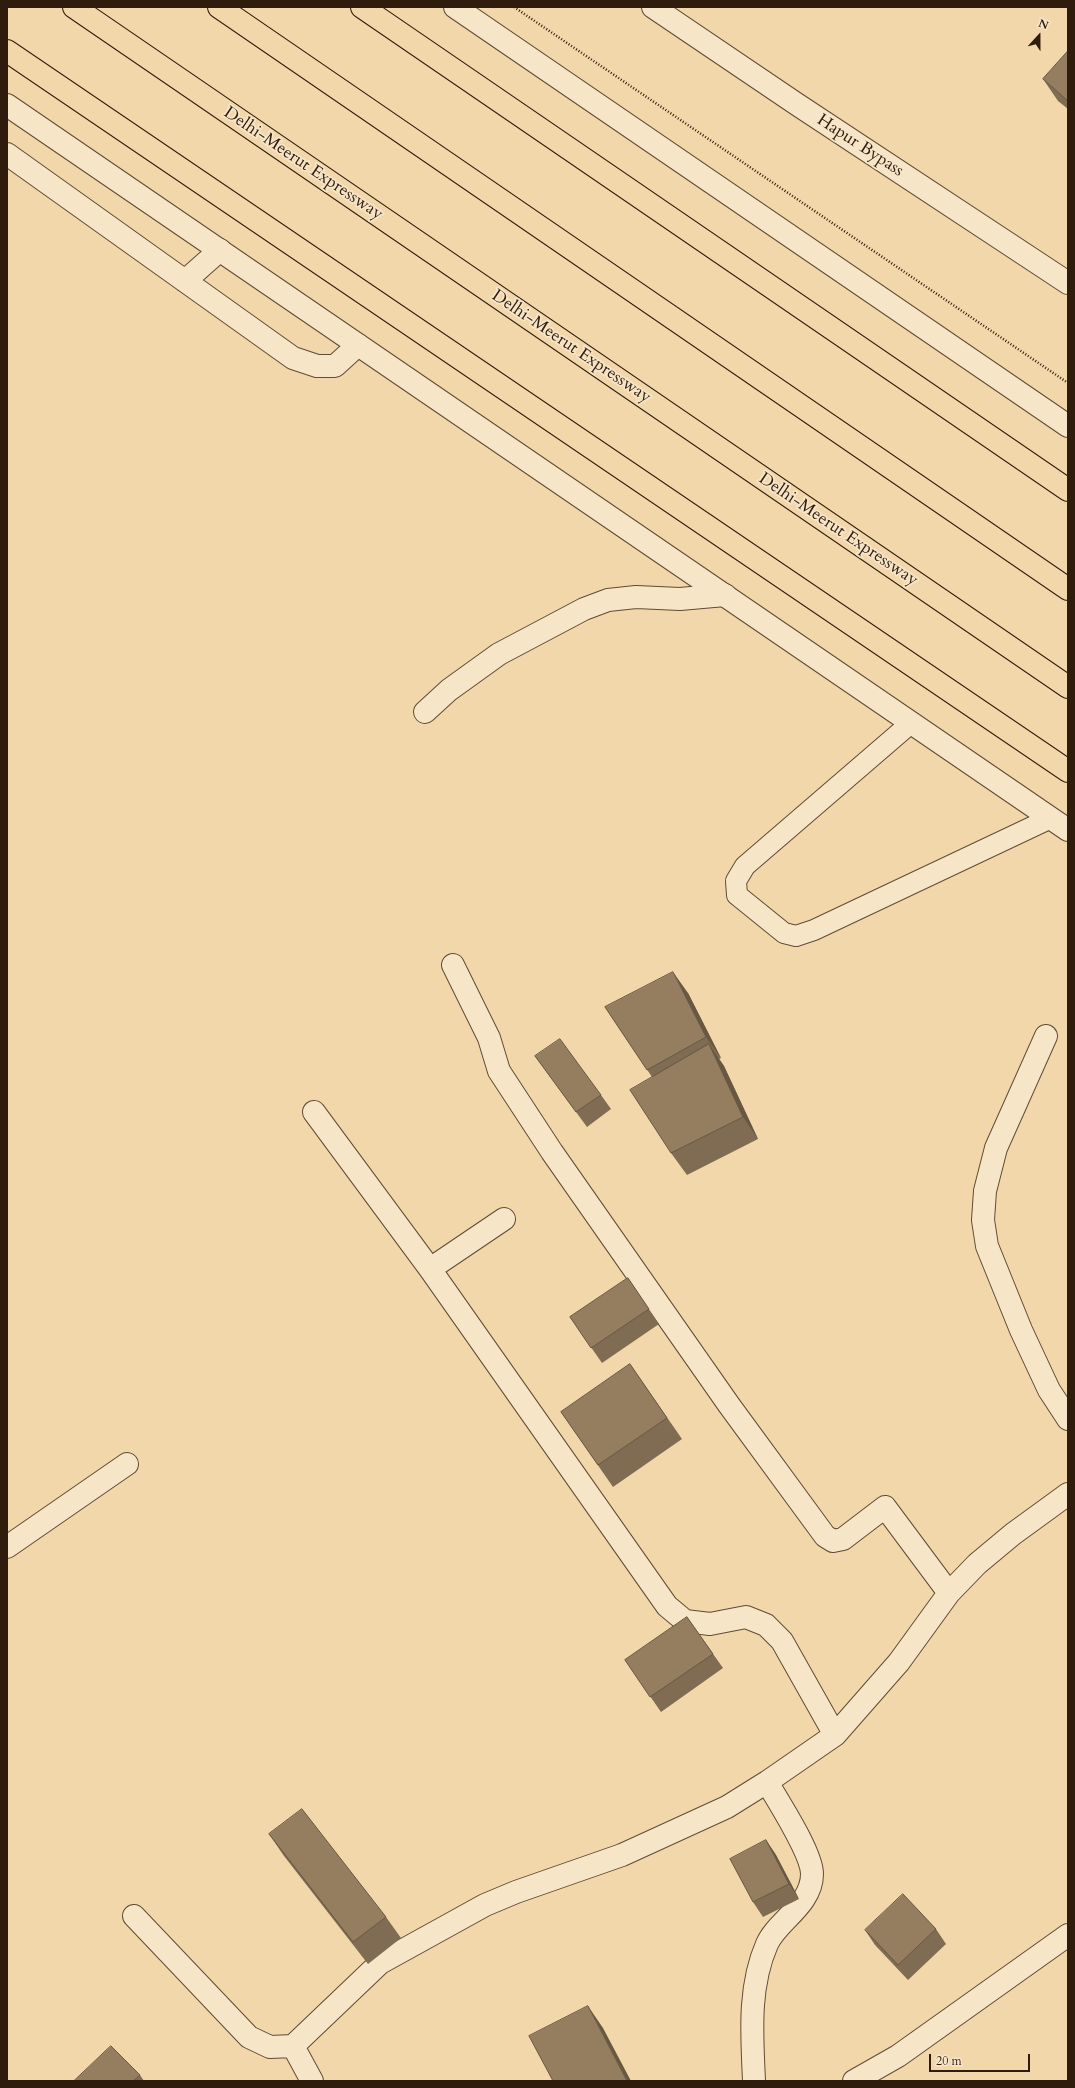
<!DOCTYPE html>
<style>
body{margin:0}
#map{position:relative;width:1075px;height:2088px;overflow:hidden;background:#f2d7aa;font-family:Cardo,serif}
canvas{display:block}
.frame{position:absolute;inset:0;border:8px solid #301c0d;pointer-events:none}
.north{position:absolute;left:1019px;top:16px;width:40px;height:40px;-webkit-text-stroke:3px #f7e5c8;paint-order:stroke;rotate:21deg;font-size:11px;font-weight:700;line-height:16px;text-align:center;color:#301c0d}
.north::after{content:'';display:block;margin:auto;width:14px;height:18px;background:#301c0d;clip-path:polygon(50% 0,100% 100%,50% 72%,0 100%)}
.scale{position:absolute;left:929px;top:2054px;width:101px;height:18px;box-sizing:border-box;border:2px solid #301c0d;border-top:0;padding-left:5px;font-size:12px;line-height:14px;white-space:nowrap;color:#301c0d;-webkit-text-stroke:3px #f7e5c8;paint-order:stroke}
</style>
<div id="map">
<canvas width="1075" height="2088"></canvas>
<div class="frame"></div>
<div class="north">N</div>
<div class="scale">20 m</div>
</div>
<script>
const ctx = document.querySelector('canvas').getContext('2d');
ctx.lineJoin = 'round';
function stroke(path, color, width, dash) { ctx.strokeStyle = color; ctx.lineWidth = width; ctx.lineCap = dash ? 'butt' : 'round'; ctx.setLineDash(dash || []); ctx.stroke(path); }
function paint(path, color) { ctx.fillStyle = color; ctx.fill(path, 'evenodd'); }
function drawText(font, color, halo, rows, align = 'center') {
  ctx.font = font + ' Cardo,serif'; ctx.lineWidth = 3.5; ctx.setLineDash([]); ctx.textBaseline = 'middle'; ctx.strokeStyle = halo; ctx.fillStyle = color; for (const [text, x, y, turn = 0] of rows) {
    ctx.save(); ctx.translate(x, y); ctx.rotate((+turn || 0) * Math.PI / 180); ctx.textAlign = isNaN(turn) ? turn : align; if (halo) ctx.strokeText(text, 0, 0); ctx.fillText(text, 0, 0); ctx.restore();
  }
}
const service = new Path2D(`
 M911,723l-166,143 -9,15 1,14 47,38 12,3 18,-6 237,-112`);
const minor = new Path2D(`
 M7,154l286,204 24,8h18l23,-21
 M185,281l35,-31
 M425,712l24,-22 50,-36 85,-45 24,-9 28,-3 44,2 45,-4
 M453,965l36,73 10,33 53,81 177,253 96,131 8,5 10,-2 42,-32 64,86
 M1046,1036l-50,112 -11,43 -2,29 4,26 34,84 28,60 19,29
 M314,1112l116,157 237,337 18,15 25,3 36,-7 20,8 16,16 53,94
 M430,1269l74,-50
 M7,1547l120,-83
 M134,1916l115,121 21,10 23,-1 87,-83 105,-58 31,-13 106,-37 105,-48 40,-25 68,-47 64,-73 50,-69 28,-29 36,-30 55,-40
 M293,2046l19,35
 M754,2081c-2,-46 -6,-94 13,-137 10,-23 45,-39 45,-70 0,-21 -33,-71 -45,-92
 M854,2081l44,-25 170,-121`);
const tertiary = new Path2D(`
 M455,7l613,419
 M653,7l145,98 270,178
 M7,105l1061,725`);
const trunk = new Path2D(`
 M362,7l706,483
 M7,51l1061,720`);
const motorway = new Path2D(`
 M74,7l994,680
 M219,7l849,582`);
stroke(service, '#604b34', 22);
stroke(minor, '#604b34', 24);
stroke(tertiary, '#604b34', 24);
stroke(trunk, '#301c0d', 24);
stroke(motorway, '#301c0d', 24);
stroke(new Path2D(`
 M514,7l554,376`), '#301c0d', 2.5, [1, 2]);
stroke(service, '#f7e5c8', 20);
stroke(minor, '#f7e5c8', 22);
stroke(tertiary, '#f7e5c8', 22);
stroke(trunk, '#f2d7aa', 22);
stroke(motorway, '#f2d7aa', 22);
paint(new Path2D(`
 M1068,51v58l-10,-8 -15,-22z
 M688,993l33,65 -2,1 5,7 34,73 -71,36 -16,-22 -19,-76 -47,-70z
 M535,1056l66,39 10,14 -24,18z
 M628,1278l31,46 -57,39 -32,-46z
 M630,1364l52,75 -69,48 -52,-75z
 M687,1617l36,51 -62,44 -36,-52z
 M269,1834l117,83 15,21 -33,26 -84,-108z
 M766,1840l10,15 23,44 -36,18 -10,-15z
 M936,1929l10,15 -38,36 -33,-35 -10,-15z
 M140,2075l4,6h-70z`), '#806c52');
paint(new Path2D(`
 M673,972l15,21 33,65 -15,-21z
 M709,1044l15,22 34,73 -15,-22z
 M766,1840l10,15 23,44 -10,-15z
 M588,2006l15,22 28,53h-4z`), '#685842');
const building = new Path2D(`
 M1068,51v50l-25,-22z
 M673,972l33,65 -59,33 -42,-63z
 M560,1039l41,56 -25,17 -41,-56z
 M709,1044l34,73 -72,36 -41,-63z
 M628,1278l21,31 -58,39 -21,-31z
 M630,1364l37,54 -69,47 -37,-53z
 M687,1617l26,37 -63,43 -25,-37z
 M302,1809l84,108 -33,25 -84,-108z
 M766,1840l23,44 -36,18 -23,-43z
 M903,1894l33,35 -38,36 -33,-35z
 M588,2006l39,75h-74l-24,-45z
 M111,2046l29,29 -7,6h-59z`);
paint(building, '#957d5f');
stroke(building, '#685842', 1);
drawText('17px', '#301c0d', '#f7e5c8', [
 ["Hapur Bypass",860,146,33],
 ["Delhi-Meerut Expressway",303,164,34],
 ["Delhi-Meerut Expressway",571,347,34],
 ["Delhi-Meerut Expressway",838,530,34]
]);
</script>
